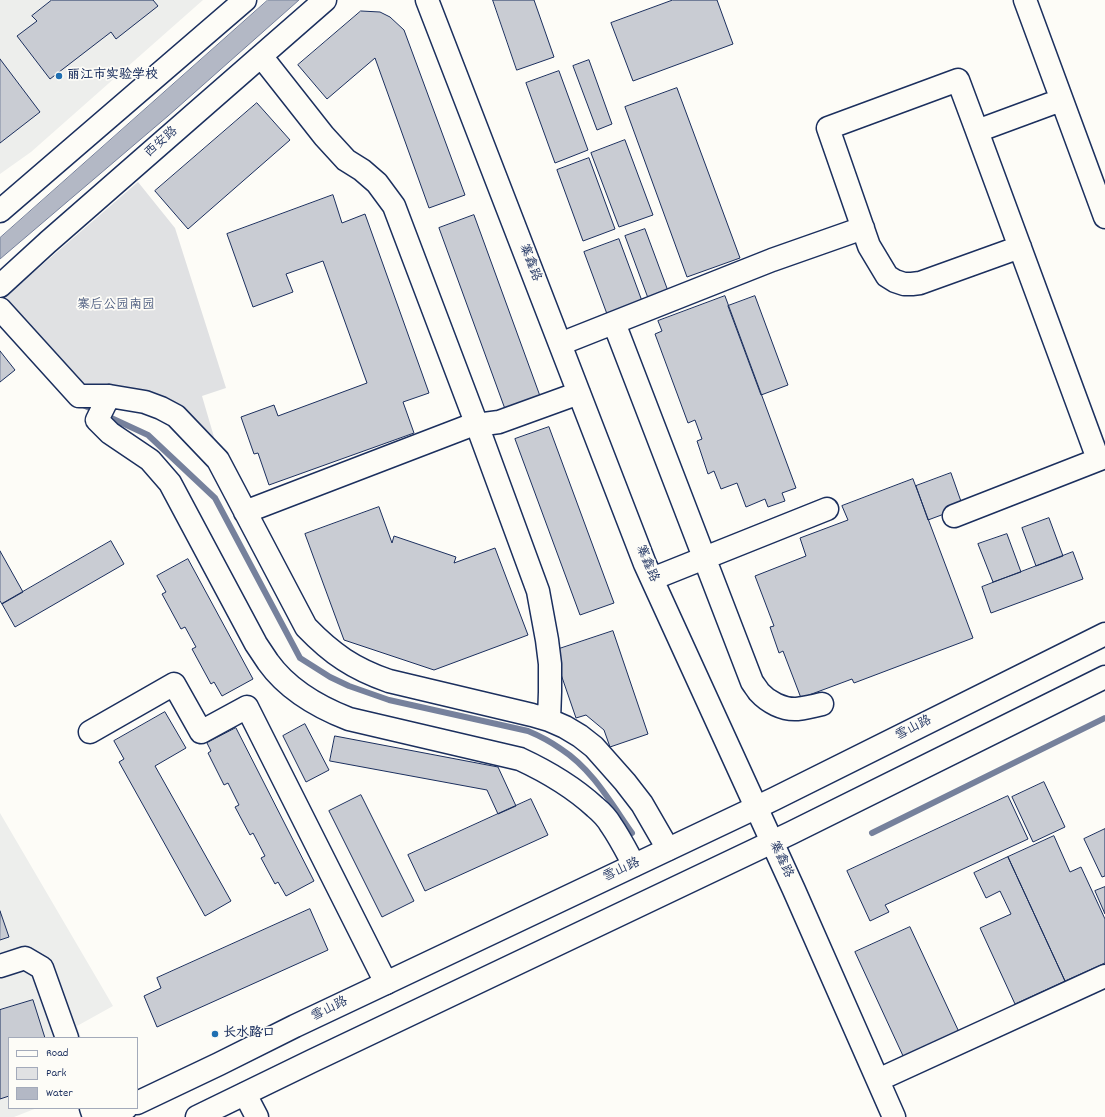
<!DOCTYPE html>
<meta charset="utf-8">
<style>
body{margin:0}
#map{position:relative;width:1105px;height:1117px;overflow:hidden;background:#fdfcf7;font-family:Dekko,sans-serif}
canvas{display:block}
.legend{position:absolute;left:8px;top:1037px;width:130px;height:72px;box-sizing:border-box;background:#fdfcf7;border:1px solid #a3aaba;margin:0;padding:5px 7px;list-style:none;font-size:12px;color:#1b2f5e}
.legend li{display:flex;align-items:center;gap:8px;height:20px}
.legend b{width:20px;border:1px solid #a3aaba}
</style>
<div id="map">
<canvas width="1105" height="1117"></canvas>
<ul class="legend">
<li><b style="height:5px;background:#fdfcf7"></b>Road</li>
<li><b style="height:11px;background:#e0e1e3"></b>Park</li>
<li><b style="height:11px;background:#b3b8c5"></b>Water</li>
</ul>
</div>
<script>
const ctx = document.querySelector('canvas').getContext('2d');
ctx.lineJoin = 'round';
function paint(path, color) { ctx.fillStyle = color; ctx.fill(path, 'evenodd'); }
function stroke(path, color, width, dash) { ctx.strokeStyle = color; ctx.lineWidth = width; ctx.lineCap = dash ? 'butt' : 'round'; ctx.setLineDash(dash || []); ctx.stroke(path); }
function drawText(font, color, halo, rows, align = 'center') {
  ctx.font = font + ' Dekko,"LXGW WenKai TC",sans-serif'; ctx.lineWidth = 3.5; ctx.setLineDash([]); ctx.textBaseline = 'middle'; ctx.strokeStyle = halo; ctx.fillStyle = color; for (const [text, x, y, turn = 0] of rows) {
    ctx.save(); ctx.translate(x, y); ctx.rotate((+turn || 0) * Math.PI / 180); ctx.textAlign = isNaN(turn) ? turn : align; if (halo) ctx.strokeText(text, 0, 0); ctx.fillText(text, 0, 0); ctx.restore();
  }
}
paint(new Path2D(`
 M0,0h203l-172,152 -31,22z
 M0,813l113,193 -36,20 4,12h-72v70h28l-23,9h-14z`), '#edeeec');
paint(new Path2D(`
 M138,182l37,46 51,160 -24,8 12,41 -7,3 -10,-13 -115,-38 -77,-92z`), '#e0e1e3');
const water = new Path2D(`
 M268,0h31l-131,116 -168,143v-21z`);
paint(water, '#b3b8c5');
stroke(water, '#76819c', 1);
stroke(new Path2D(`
 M81,404l67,31 67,63 85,160 30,19 19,9 40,14 139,31c12,5 23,11 33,18 31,20 50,54 71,84
 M872,833l233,-115`), '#76819c', 6);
const building = new Path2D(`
 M52,0h101l5,6 -42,33 -5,-7 -61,47 -33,-43 20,-15 -5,-5z
 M493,0h41l20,57 -37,13z
 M673,0h44l16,44 -100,37 -22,-58z
 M361,11l19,1 10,5 14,13 61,165 -36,13 -54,-150 -48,41 -29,-34z
 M0,59l40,53 -40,31z
 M589,60l23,64 -15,6 -24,-64z
 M559,71l29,79 -33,13 -29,-80z
 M677,88l63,170 -53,19 -62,-170z
 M257,103l33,37 -102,89 -33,-38z
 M625,140l28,75 -34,12 -28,-74z
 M589,158l26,71 -32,12 -26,-71z
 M333,195l9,28 23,-9 64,179 -26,9 11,31 -145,52 -11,-32 -4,1 -13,-37 33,-12 4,11 89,-33 -44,-122 -37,13 7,18 -40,15 -26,-73z
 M474,215l66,181 -35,13 -66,-181z
 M645,229l23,62 -20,7 -23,-62z
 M619,239l23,62 -35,13 -23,-62z
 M725,296l71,192 -14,5 3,8 -17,6 -3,-8 -19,8 -9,-24 -16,6 -7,-18 -6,3 -11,-33 5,-2 -7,-19 -7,3 -33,-89 7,-3 -4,-10z
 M755,296l33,89 -27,10 -33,-89z
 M0,351l15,19 -15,12z
 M549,427l65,176 -34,12 -65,-176z
 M951,473l12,34 -35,13 -12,-34z
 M913,479l60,159 -119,45 -2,-4 -51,19 -18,-47 -4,2 -9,-26 4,-1 -19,-50 51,-20 -6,-18 48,-18 -6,-14z
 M379,507l13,36 2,-7 62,21 -2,6 41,-15 33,87 -94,35 -90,-30 -39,-106z
 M1049,518l14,38 -27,10 -14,-38z
 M1007,534l14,38 -28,10 -15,-38z
 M111,541l13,23 -109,63 -13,-23z
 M0,551l23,41 -21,12 -2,-3z
 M1073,552l10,27 -92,34 -9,-26z
 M188,559l65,120 -31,17 -8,-14 -3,2 -19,-35 4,-2 -11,-20 -4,2 -19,-35 4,-2 -9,-16z
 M613,631l35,103 -38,13 -6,-17 -18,-15 -10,3 -23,-67z
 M165,712l21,36 -31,18 76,135 -26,15 -86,-154 5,-3 -10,-18z
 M305,724l24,46 -23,12 -23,-46z
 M236,728l78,153 -28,15 -8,-14 -3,2 -14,-26 4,-2 -12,-23 -3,2 -15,-28 4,-2 -11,-22 -4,2 -16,-32 3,-2 -4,-8z
 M335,736l163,31 18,39 -18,8 -11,-24 -157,-29z
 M1044,782l21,45 -32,15 -21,-45z
 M361,795l53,106 -32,16 -53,-106z
 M1008,796l20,43 -143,66 4,7 -19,9 -23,-50z
 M531,799l17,36 -123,56 -17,-36z
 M1105,829v47l-3,1 -18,-38z
 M1054,836l16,36 11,-5 24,52v44l-40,18 -57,-124z
 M1008,857l57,124 -50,23 -35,-76 31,-14 -11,-23 -14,7 -12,-25z
 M1105,887v27l-10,-23z
 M310,909l18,41 -171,77 -13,-31 17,-8 -4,-10z
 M0,911l9,26 -9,3z
 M910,927l49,105 -55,26 -49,-106z
 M33,1000l12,38h-36v58l-9,3v-89z`);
paint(building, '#c9ccd3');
stroke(building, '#1b2f5e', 1);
const minor = new Path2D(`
 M427,0l218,564 149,326 100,227
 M1025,0l80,217
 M261,56l63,80 22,24 16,10 15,13 17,23 83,219 61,166 9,49 3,24v28l-1,28
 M1061,100l-84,31 121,328
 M977,131l-19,-51 -130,48 41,118 18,30 8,5 9,3h8l8,-1 100,-36
 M0,211l245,-211
 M0,286l48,-44 277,-242
 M0,309l79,87h30l36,6 16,6 15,8 42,44 88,167c26,27 48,42 83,54l143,34 17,5 16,7 15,9 14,11 31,35 17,22 26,45
 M614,323l138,359c2,3 5,7 7,10 9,10 24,18 38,17 8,-1 17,-3 25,-5
 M560,344l212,-84 91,-32
 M109,396l-12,24 13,13 40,27 20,23 86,161c4,6 8,12 12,18 20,28 50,45 81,57l171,40c28,13 52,27 75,48 6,5 12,11 16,18 9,13 16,27 23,40
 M245,512l224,-86 30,-4 80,-29
 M954,516l151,-59
 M652,579l175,-70
 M90,732l84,-48 27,48 46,-25 139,276
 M0,966l25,-8 17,10 25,70
 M878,1080l227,-104
 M245,1094l12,23
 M91,1108l3,9`);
const major = new Path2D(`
 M137,1103l82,-39 76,-38 91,-43 388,-184 331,-165
 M105,1117l21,-9
 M197,1117l115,-56 479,-228 314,-156`);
stroke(minor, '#1b2f5e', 25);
stroke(major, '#1b2f5e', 25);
stroke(minor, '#fdfcf7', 22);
stroke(major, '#fdfcf7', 22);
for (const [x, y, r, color] of [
 [59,76,4,"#1f6fb2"],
 [215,1034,4,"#1f6fb2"]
]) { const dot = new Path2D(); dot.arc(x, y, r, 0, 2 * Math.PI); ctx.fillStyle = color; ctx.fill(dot); stroke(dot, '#fdfcf7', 1.5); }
drawText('bold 13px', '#1b2f5e', '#fdfcf7', [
 ["丽江市实验学校",67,76],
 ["长水路口",223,1034]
], 'left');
drawText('13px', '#1b2f5e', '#fdfcf7', [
 ["西安路",162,143,-41],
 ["寨鑫路",529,263,69],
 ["寨鑫路",646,564,67],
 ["雪山路",914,729,-27],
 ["寨鑫路",780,860,65],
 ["雪山路",622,871,-25],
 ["雪山路",330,1010,-26]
]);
drawText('13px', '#4c5c7f', '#fdfcf7', [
 ["寨后公园南园",116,306]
]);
</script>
